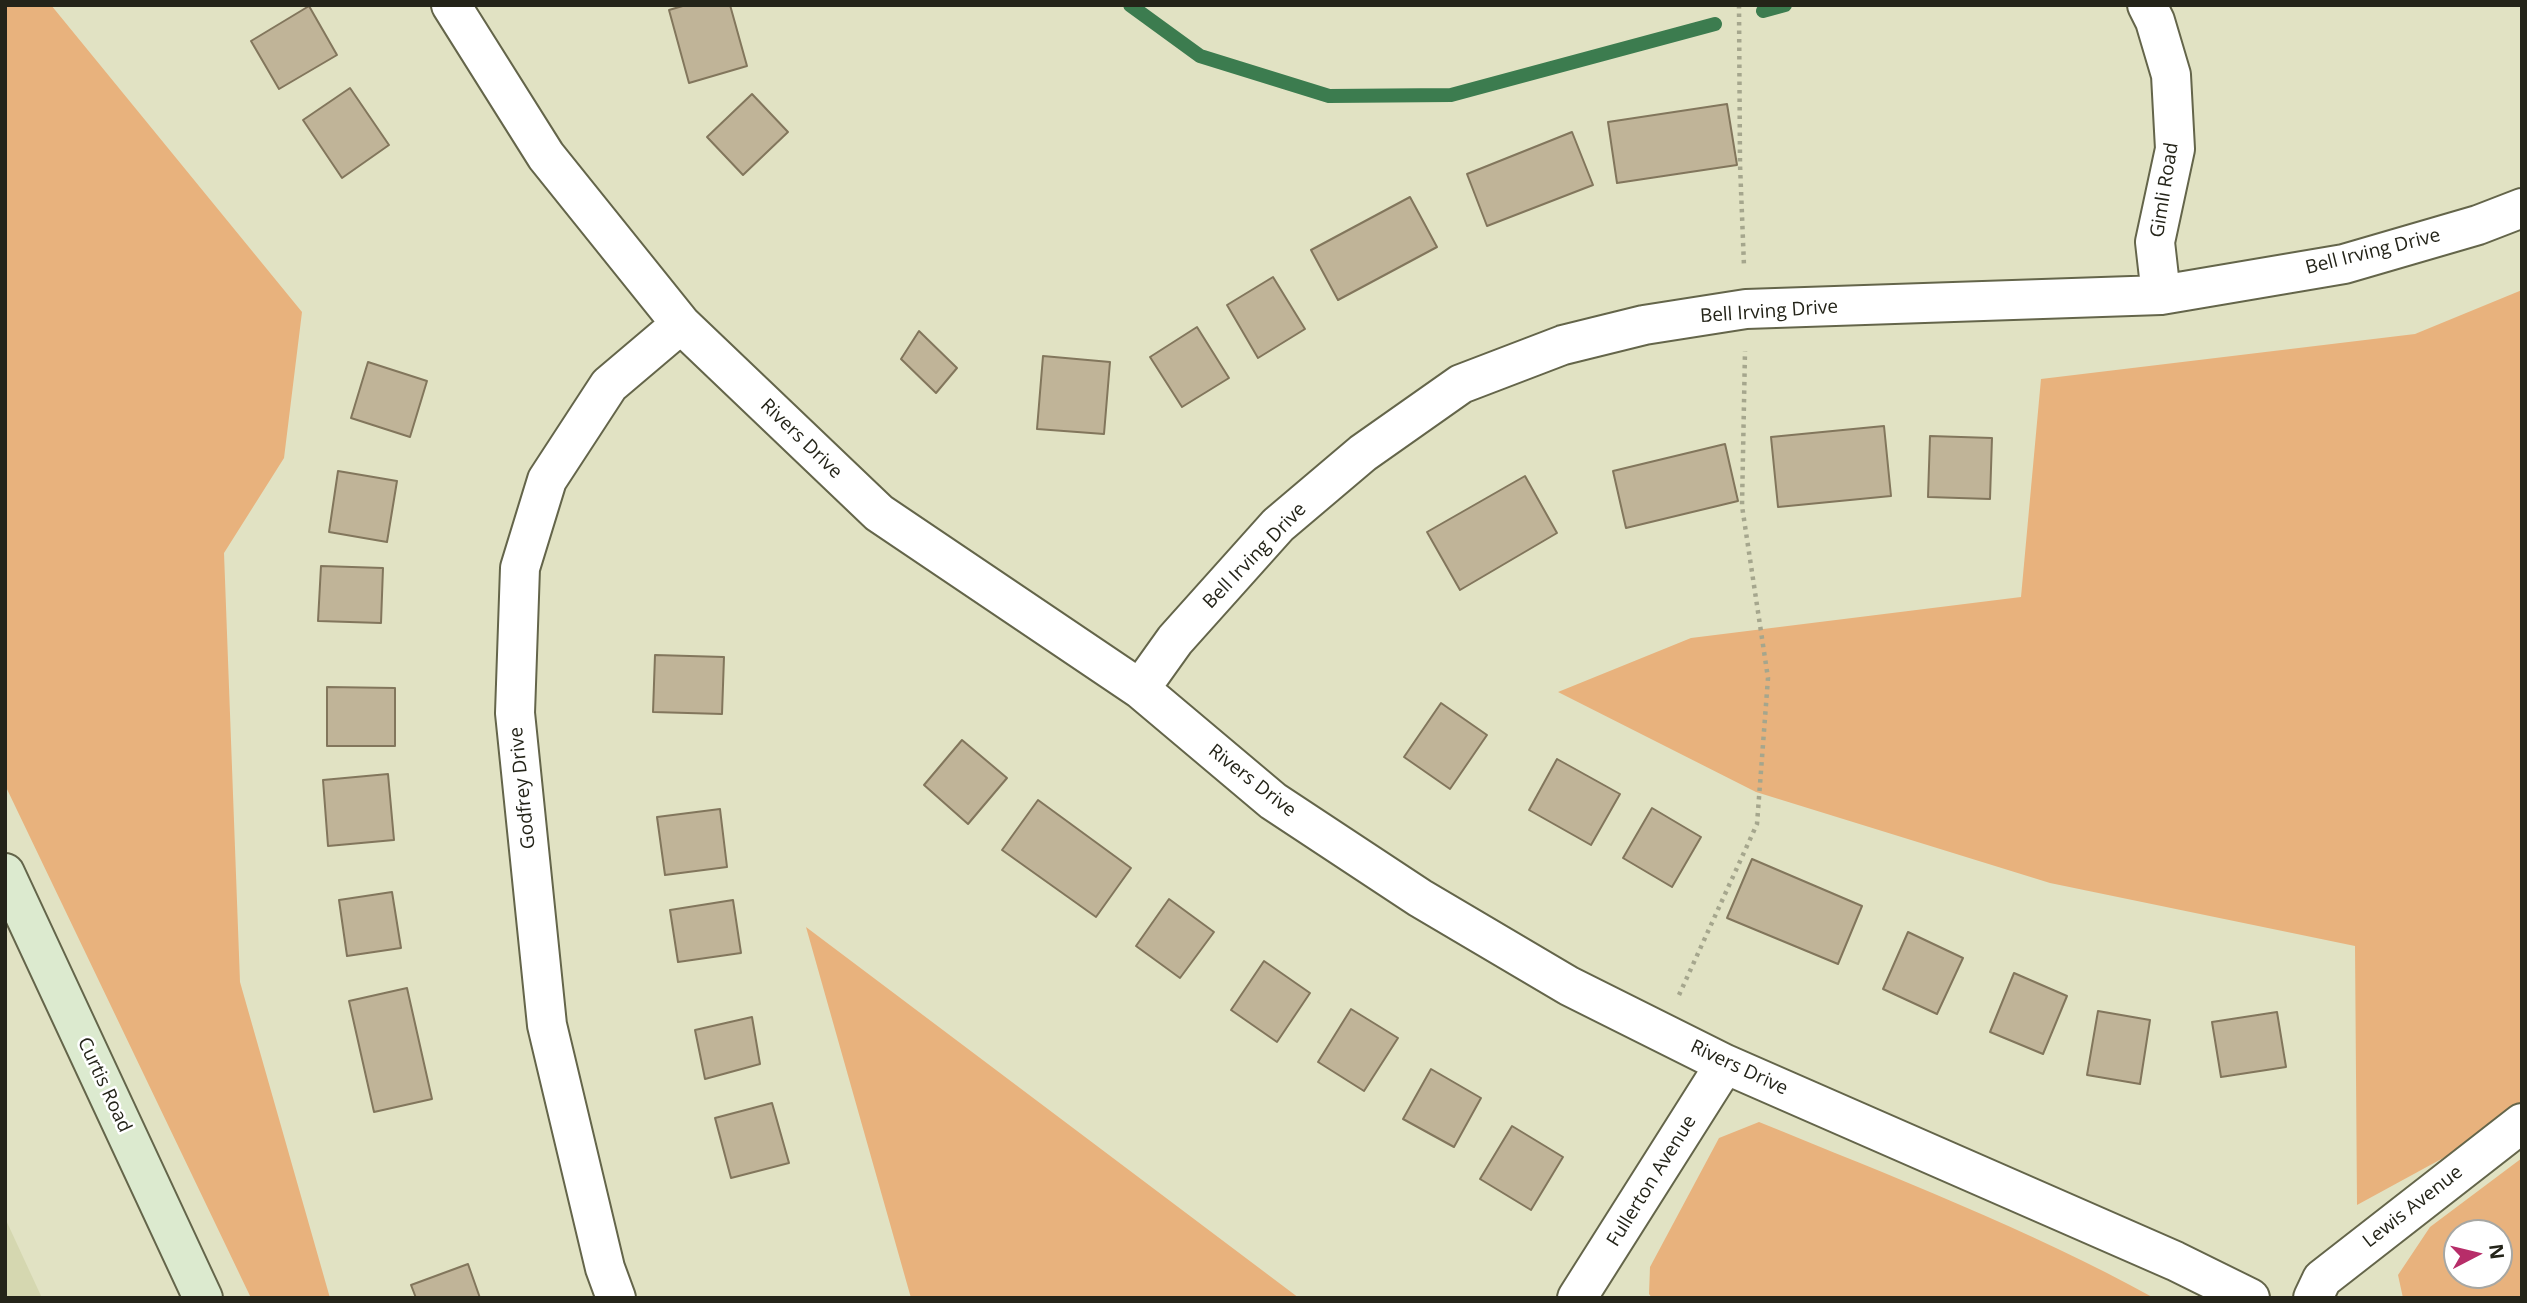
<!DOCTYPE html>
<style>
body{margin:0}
#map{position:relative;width:2527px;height:1303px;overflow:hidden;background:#e1e2c3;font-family:"Open Sans",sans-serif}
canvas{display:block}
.frame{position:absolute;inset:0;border:7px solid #242419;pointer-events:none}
.north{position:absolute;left:2443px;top:1219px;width:70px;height:70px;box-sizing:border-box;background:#fff;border:2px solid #a7a7a3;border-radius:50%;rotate:83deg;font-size:19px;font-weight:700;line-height:28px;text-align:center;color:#242419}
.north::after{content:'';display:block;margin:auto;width:24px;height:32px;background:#b72d69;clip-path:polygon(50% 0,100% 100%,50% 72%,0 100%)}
</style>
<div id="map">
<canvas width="2527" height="1303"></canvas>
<div class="frame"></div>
<div class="north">N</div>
</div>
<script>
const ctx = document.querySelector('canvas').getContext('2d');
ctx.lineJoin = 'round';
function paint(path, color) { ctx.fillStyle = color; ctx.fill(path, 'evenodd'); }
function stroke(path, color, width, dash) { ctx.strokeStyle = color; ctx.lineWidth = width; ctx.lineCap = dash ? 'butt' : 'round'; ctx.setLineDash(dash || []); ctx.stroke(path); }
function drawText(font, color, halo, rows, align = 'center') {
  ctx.font = font + ' "Open Sans",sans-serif'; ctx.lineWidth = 5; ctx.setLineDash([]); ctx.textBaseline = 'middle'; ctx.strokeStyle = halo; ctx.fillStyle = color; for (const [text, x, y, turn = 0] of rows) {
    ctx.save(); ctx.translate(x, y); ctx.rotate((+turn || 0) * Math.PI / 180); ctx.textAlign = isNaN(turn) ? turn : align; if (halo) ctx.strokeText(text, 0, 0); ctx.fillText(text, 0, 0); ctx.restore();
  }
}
paint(new Path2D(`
 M5,1218l37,80h-37z`), '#d5d7b0');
paint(new Path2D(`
 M5,5h46l251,307 -18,146 -60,95 16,429 90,316h-79l-246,-513z
 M2522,290v825l-165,90 -2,-259 -305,-63 -294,-91 -198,-100 133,-54 330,-41 20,-218 374,-45z
 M806,927l493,371h-388z
 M1759,1122c132,54 270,107 395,176h-502l-3,-4 1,-27 69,-129z
 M2522,1158v140h-119l-5,-23 32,-48zM2499,1233v42h-42v-42z`), '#e8b27d');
stroke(new Path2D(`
 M1130,5l70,51 129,40 122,-1 264,-71
 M1763,11l22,-6`), '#3c7c4f', 14);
const building = new Path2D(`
 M686,5h44l17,61 -58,17 -20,-73z
 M309,6l28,49 -58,34 -28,-48z
 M350,88l39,57 -47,33 -39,-58z
 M752,94l36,38 -45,43 -36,-38z
 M1727,104l10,61 -120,18 -9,-61z
 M1572,132l21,53 -106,41 -20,-52z
 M1410,197l27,50 -99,53 -27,-50z
 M1273,277l32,52 -47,29 -31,-53z
 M1197,327l32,51 -47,29 -32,-50z
 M919,331l38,37 -21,25 -35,-34z
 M1043,356l67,6 -6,72 -67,-5z
 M368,362l59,19 -17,56 -59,-19z
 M1884,426l7,70 -113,11 -7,-70z
 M1930,436l62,2 -2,61 -62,-2z
 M1725,444l13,57 -112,27 -13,-57z
 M338,471l59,10 -10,61 -58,-10z
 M1525,476l32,57 -97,57 -33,-58z
 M321,566l62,2 -2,55 -63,-2z
 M655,655l69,2 -2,57 -69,-2z
 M327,687l68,1v58h-68z
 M1441,703l46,32 -37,54 -46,-32z
 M962,740l45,38 -39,46 -44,-39z
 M1557,759l63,35 -29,51 -62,-35z
 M388,774l6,66 -66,6 -5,-66z
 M1038,800l93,68 -35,49 -94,-67z
 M1652,808l49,29 -29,50 -49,-29z
 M720,809l7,58 -62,8 -8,-58z
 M1752,859l110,47 -24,58 -111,-46z
 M392,892l9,56 -54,8 -8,-56z
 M1169,899l45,33 -34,46 -44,-32z
 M733,900l8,53 -63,9 -8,-52z
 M1908,932l55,26 -26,56 -54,-25z
 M1264,961l46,32 -33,49 -46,-32z
 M2014,973l53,23 -24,58 -53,-22z
 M407,988l25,111 -58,13 -25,-111z
 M1351,1009l47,29 -34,53 -46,-29z
 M2098,1011l52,9 -10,64 -53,-9z
 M2277,1012l9,55 -65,10 -9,-55z
 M752,1017l8,47 -55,15 -10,-49z
 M1431,1069l50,29 -27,49 -51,-28z
 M772,1103l17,60 -58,15 -16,-60z
 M1512,1126l51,31 -32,53 -51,-31z
 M468,1264l12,34h-64l-5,-13z`);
paint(building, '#c0b498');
stroke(building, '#82765c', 2);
const street = new Path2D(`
 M451,5l95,151 135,168 198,189 261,176 133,112 147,97 149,88 156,78 450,197 75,37
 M2147,5l8,16 16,54 4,74 -20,93 6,53
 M1140,689l35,-49 103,-115 85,-72 98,-69 102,-39 81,-20 102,-16 415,-14 183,-31 134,-39 44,-17
 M616,1298l-11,-30 -58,-243 -32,-312 5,-145 27,-88 62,-95 72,-61
 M1577,1298l148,-234
 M2313,1298l9,-19 200,-156`);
const secondary = new Path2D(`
 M5,873l198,425`);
stroke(street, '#64654a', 42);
stroke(secondary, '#64654a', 42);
stroke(new Path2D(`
 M1739,5l1,159 4,102
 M1679,995l78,-171 11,-146 -26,-172 3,-155`), '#a5a68d', 4.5, [3.5, 5]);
stroke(street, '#fff', 38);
stroke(secondary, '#dceacf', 38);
drawText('19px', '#242419', '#fff', [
 ["Gimli Road",2165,190,-81],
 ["Bell Irving Drive",2373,252,-14],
 ["Bell Irving Drive",1769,312,-4],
 ["Rivers Drive",801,439,44],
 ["Bell Irving Drive",1255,556,-46],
 ["Rivers Drive",1252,781,38],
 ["Godfrey Drive",523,788,-96],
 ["Rivers Drive",1739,1068,25],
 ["Curtis Road",104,1085,65],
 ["Fullerton Avenue",1652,1181,-58],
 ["Lewis Avenue",2413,1207,-38]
]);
</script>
